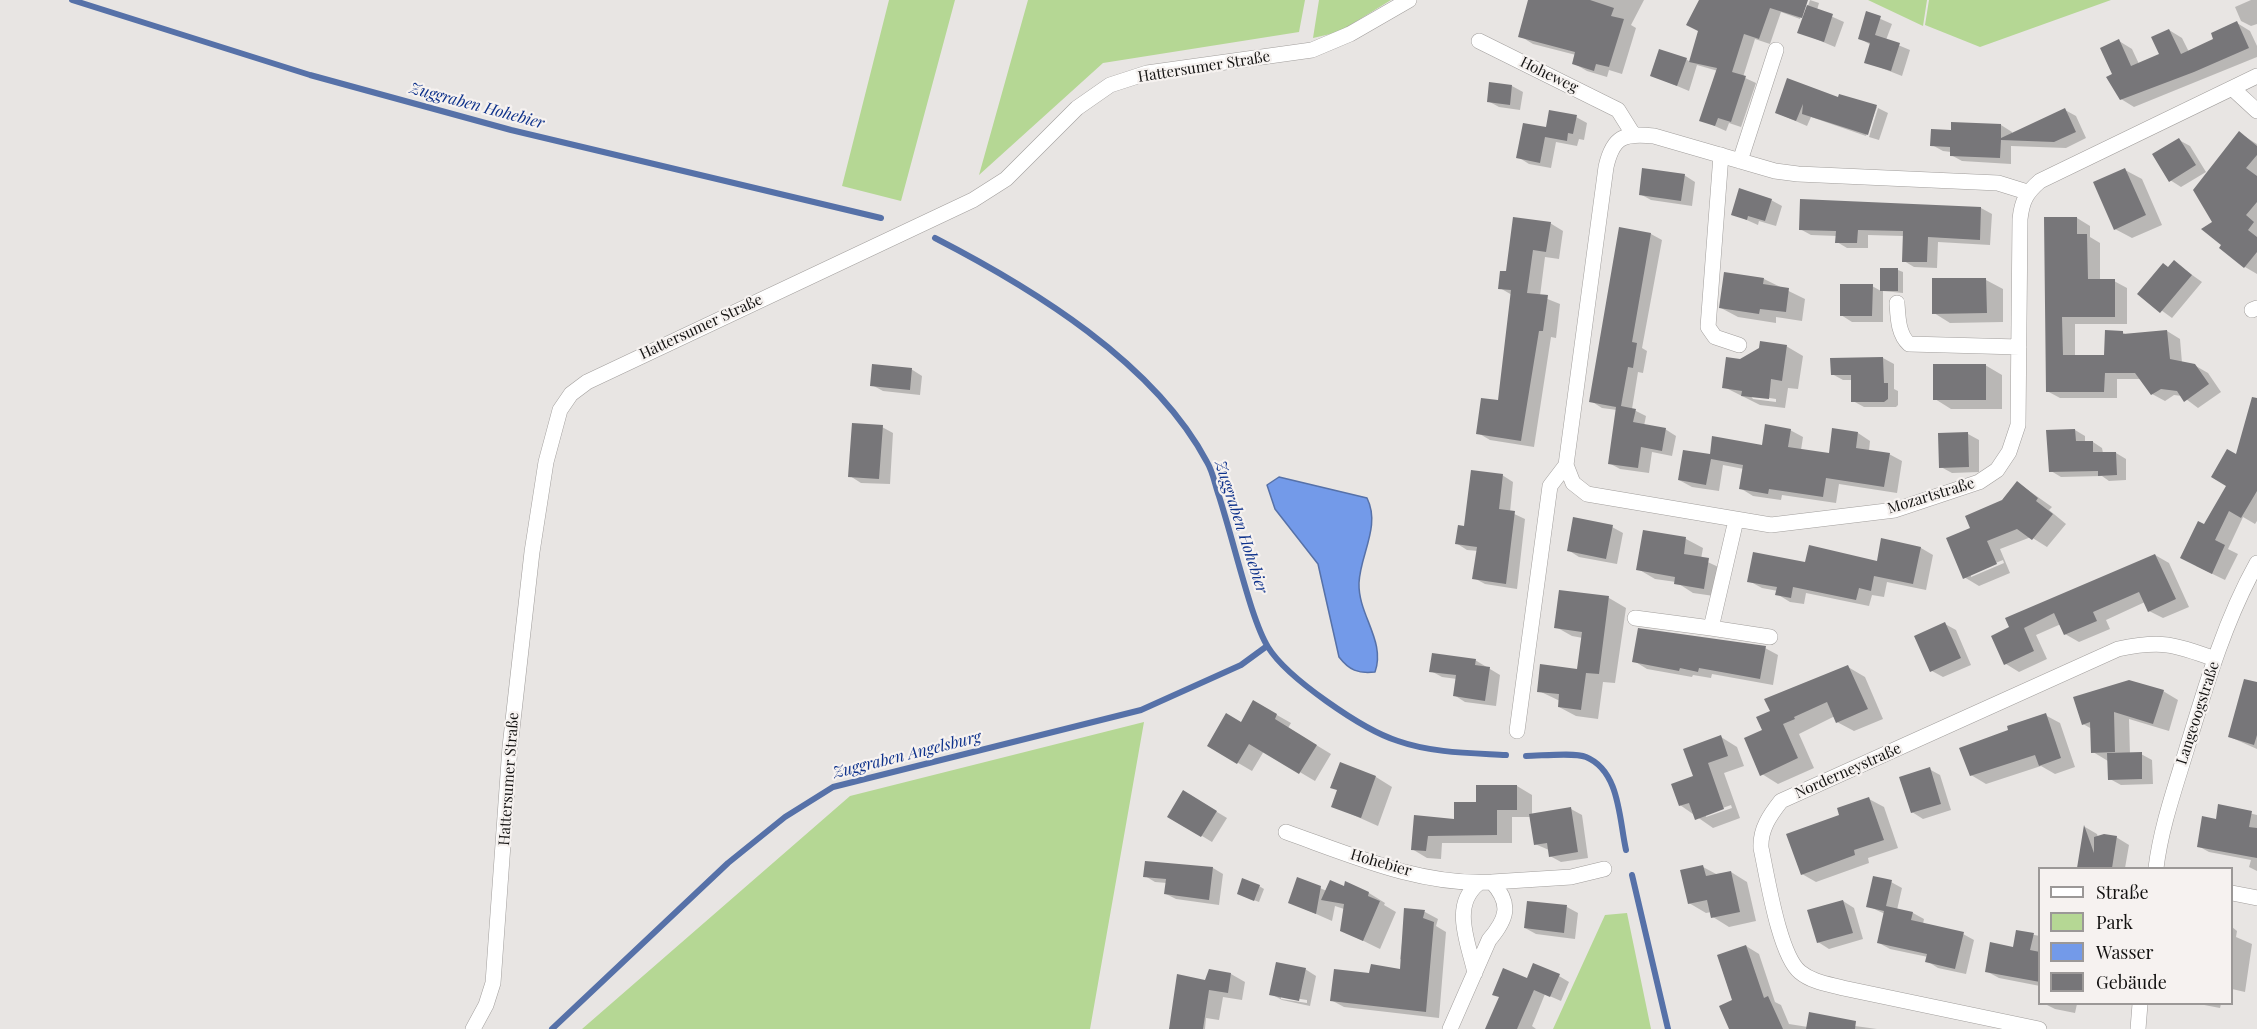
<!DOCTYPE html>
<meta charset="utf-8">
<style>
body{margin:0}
#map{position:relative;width:2257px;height:1029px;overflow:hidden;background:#e8e5e3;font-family:"Playfair Display",serif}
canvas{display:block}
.legend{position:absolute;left:2038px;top:867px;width:195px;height:138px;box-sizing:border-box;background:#f6f2f0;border:2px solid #9b9897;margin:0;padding:8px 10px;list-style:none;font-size:18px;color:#131211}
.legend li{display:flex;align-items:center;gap:12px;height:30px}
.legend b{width:30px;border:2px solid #9b9897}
</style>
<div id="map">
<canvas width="2257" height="1029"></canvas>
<ul class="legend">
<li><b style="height:8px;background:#fff"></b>Straße</li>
<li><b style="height:16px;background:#b5d794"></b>Park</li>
<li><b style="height:16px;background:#739ae9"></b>Wasser</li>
<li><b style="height:16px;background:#777679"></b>Gebäude</li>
</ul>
</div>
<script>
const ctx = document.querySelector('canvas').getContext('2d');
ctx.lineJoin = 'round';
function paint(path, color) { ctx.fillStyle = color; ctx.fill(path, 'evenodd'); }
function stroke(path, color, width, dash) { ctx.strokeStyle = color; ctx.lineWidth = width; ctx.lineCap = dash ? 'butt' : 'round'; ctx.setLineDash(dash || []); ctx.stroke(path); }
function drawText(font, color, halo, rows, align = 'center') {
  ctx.font = font + ' "Playfair Display",serif'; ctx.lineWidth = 4.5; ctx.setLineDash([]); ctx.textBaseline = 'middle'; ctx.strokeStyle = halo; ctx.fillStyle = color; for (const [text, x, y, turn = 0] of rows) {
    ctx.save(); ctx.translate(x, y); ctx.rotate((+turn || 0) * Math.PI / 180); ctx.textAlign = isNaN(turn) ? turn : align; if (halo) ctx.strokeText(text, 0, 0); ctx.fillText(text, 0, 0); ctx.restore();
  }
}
paint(new Path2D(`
 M889,0h66l-54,201 -59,-15z
 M1028,0h277l-6,32 -196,31 -124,112z
 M1319,0h72l-52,32 -26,6z
 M1868,0h59l-4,26z
 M1929,0h182l-131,47 -55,-22z
 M1144,722l-54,307h-508l268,-233z
 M1627,913l24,116h-98l52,-114z`), '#b5d794');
const water = new Path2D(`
 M1279,477l88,21c14,28 -7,57 -8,85 -1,32 27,58 16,89 -17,2 -26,-2 -36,-15l-21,-93 -43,-55 -8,-24z`);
paint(water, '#739ae9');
stroke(water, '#5671a8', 1.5);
paint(new Path2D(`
 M1530,0h114l-13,25 5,3 -14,46 -13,-4 -2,7 -20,-6 -14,-8 3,-8 -43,-11 -13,-8z
 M1701,0h105l-6,19 -19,-7 -11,32 -15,-5 -12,38 13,6 -15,44 -12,-4 -3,8 -25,-11 17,-49 -21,-6 -8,26 -38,-16 35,-16 4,3 10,-31z
 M1810,0l9,3 -2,7 27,12 -9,25 -36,-15z
 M2251,0h6v24l-6,2 -10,-5 -6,-14z
 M1867,13l25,11 -6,16 24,10 -8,26 -36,-14 5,-17 -12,-7z
 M2237,23l13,8 7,15v11l-123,50 -13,-8 -7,-24 5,-34 13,8 7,15 22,-10 8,-24 13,8 7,14 26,-13z
 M1788,80l51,19 1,-3 37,11 -11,29 -55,-19 -4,9 -30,-13z
 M1512,86l11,6 -3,18 -21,-3 -11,-6z
 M1878,108l10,5 -9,27 -10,-3z
 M2065,110l11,6 10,22 -20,10 -55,-2v18l-49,-3 -11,-6v-3l-8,-1 -11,-6 20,-13 49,-7 11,7v2z
 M1576,117l11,6 -3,17 -5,-1 -2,7 -21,-4 -5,26 -22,-4 -11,-7 29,-28z
 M2239,133l18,11v130l-12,-7 -22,-22 -8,-22z
 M2179,140l11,6 16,26 -25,15 -11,-7z
 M2125,170l17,9 20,46 -30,13 -17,-9z
 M1684,175l11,7 -3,24 -41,-6 -11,-6z
 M1771,200l11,6 -6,20 -17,-5 -1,4 -25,-11z
 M1801,200l180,8 11,6 -2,31 -52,-3 -1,26 -23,-1 -10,-6v-25l-36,-1v13h-21l-10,-6v-6l-26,-1 -11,-6z
 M2077,218l13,8v11l10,6v38h14l13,7v36h-52v33h31l16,-25 5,3 40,-4 13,8 2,24 12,2 14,8 13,19 -23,16 -16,-12 -8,-1 -9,6 -13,-7 -11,-15h-24v19h-57l-13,-7z
 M1550,223l13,8 -4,28 -14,-2 -5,39 20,8 -4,34 -5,-1 -17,110 -44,-7 -12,-7 21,-31 13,-107 -12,-7z
 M1620,229l31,5 11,6 -20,108 5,3 -4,22 -5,-1 -6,37 14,7 -2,10 21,3 11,7 -4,20 -20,-4 -3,21 -29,-4 -11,-6 8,-53 -15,-2 -11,-7z
 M2174,262l28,20 -30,36 -33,-24z
 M1881,269l17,1 5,2v21l-20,-2v31h-31l-11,-7 31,-29 9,5z
 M1764,279l41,20 -3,22 -26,-4v6l-38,-6 -17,-9z
 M1986,280l17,9v33l-53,1 -16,-10z
 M1786,346l17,10 -5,33 -10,-1 -3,20 -25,-3 -36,-18 17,-26zM1750,395l26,4v3l-23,-3z
 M1883,358l11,6v25l4,2v14l-2,2h-32l-11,-6v-21h-10l-11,-6v-15z
 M1985,365l17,10v34h-51l-16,-10z
 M911,369l11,7 -2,19 -37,-4 -11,-6z
 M2257,403v118l-2,3 -12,-7 -15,32 10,5 -13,26 -29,-14 9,-40 23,-41z
 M882,427l11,6 -3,51 -29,-1 -11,-7z
 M1790,430l13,7 -2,13 29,4 28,-21 12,8 -1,10 20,3 13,7 -5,32 -58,-9 -3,19 -54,-8 -1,5 -28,-4 -13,-8 4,-19 -21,-4 -4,26 -27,-4 -13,-7 32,-24 52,-9z
 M2075,430l10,6v6h8l9,6 1,5h13l10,6v21l-17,1 -7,-5 -41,1 -10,-6z
 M1968,434l11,6v32l-27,1 -11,-6z
 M1502,475l11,7 -3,30 15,7 -8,70 -32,-5 -11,-6 4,-27 -11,-1 -11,-7z
 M2018,483l34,24 -3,3 17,14 -19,23 -16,-10 -31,12 10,24 -31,13 -15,-9 8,-48 31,-28zM2003,560l1,3 -33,14v-4z
 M1612,527l11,6 -6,31 -38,-7 -11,-7z
 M1645,531l41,8 17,9 -2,11 24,11 -4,27 -28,-4 -17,-11 -21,-3 -17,-10z
 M1882,540l39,8 12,7 -7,35 -39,-8 -3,15 -12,-2 -3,11 -63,-13 -2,11 -14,-2 -13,-8 1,-3 -16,-3 -13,-7 58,-17 71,-1z
 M2155,555l14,8 20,44 -26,11 -14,-7 -4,-9 -39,18 4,9 -31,13 -14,-8 -4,-10 -25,11 11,24 -28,13 -13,-8 -13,-28z
 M1560,591l49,7 17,10 -11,75 -12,-1 -5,37 -22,-3 -17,-9 1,-6 -21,-10 40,-21 4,-32 -11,-2 -16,-9z
 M1945,624l11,6 15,35 -28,12 -11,-6z
 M1765,648l13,7 -5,30 -61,-11 -1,4 -18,-3 -1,2 -45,-8 -13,-8z
 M1475,660l25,15 -4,31 -31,-4 -11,-7 3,-16 -15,-2 -11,-6z
 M1848,667l17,10 18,42 -29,12 -17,-9 -2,-6 -36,18 15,34 -36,16 -16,-10 2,-43z
 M2257,684v65l-27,-12z
 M2163,691l15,9 -9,31 -40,-12 1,35h11l11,6 1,24 -32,1 -11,-6 -2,-18 -15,-9 -1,-23 -9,-5z
 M1254,702l37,21 -3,5 43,26 -16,27 -51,-30 -12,20 -43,-25 32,-22z
 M2045,715l15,8 15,44 -20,7 -14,-8 -55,18 -15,-9z
 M1721,737l16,10 7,19 -20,7 16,45 -27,10 -33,-23zM1731,805l1,3 -26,9v-3z
 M1929,769l11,6 11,35 -28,9 -11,-7z
 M1376,777l16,10 -14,39 -45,-20 6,-16z
 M1517,786l15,9v20l39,-6 11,6 6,43 -27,4 -11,-6 -1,-6 -14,-6 -4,-27h-19v26h-70l-1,16 -14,-1 -15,-9 3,-32 41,4 22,-18z
 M1184,792l43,26 -15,24 -43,-26z
 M1869,799l15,8 14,41 -30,10 1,5 -53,19 -14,-8 39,-58z
 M2220,806l37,9v56l-8,-4 2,-7 -42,-8 -11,-6 19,-25z
 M2085,827l12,7 1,3h18l13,8 -4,23h-47z
 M1703,867l15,8 13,-3 16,10 9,39 -27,6 -16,-10 -2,-5 -5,1 -17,-10z
 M1213,868l10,6 -4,31 -43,-6 -10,-5 1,-11 -12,-1 -10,-6z
 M1298,879l29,12 17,-3 25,5 16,10 -1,2 12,7 -16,37 -39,-19 3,-21 -9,-3 -3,15 -43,-19z
 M1891,882l11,6 -5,22 16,3 11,6 -1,5 40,10 11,6 -8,34 -28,-6 -11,-7 1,-4 -38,-8 -11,-6 6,-29 -17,-8z
 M1259,886l5,3 -5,13 -16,-6z
 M1843,901l11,7 9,31 -34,10 -11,-7z
 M1528,902l39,5 11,6 -3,26 -39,-5 -11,-6z
 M1406,910l19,2 13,7 -2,7 10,6 -7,86 -95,-11 -13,-7 39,-25 31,-4 3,-10 -4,-2z
 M2232,927l5,4 -1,6 16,7 -7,48 -13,-3z
 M2018,932l22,4v50l-41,-8 -13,-7 28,-22z
 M1746,946l13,8 16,48 6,3 8,19 19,3 47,-1 22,3h-146z
 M1305,969l11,7 -6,30 -28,-6 -11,-6zM1281,996l26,4v3l-26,-4z
 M1231,974l14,8 -3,18 -19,-3 -4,23 -13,-2 -1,11h-35l36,-47z
 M1559,976l10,6 -8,19 -16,-7 -13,32 4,3h-49l41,-49z
 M2045,1004h32l-2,9 -20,-4z
 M2199,1004h22l-1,4z`), '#0003');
stroke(new Path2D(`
 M72,0l238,75 201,55 370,88
 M935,238c97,50 219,124 272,224 6,10 8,23 12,34 12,38 21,76 33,113 4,12 9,27 16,38 19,31 95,83 130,94 34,12 73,12 108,14
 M1526,756c15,0 48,-4 60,1 34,14 33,62 40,93
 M1632,875l36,154
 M552,1029l176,-166 57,-46 48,-30 308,-77 100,-45 26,-19`), '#5671a8', 6);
paint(new Path2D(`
 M1528,0h62l24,8 -3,8 13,3 -15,48 -13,-3 -2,7 -22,-7 3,-12 -57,-15z
 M1699,0h109l-6,18 -32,-10 -11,31 -15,-5 -12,38 14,4 -15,46 -13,-4 -3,8 -16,-5 18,-53 -28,-6 9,-31 -12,-6z
 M1807,5l26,9 -9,28 -27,-9z
 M1866,11l15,5 -6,19 25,8 -9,28 -27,-8 6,-20 -12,-4z
 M2237,21l12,27 -55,24 -74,28 -14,-23 6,-3 -12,-26 19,-9 12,27 28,-12 -8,-17 18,-8 12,25 32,-15 -2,-6z
 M1659,49l28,9 -10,28 -27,-10z
 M1787,78l51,19 1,-3 38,11 -9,30 -66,-21 1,-10 -7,17 -21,-8z
 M1489,82l23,3 -2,20 -23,-3z
 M2065,108l11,24 -22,10 -53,-2 -1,18 -50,-2v-9l-20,-1 1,-17 20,1v-8l50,2v14z
 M1549,110l28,5 -4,19 -5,-1 -1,8 -22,-4 -5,26 -24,-5 7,-35 23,4z
 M2239,131l18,15v9l-11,13 11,8v26l-11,13 8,7 -6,8 9,7v15l-13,16 -25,-20 2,-3 -20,-16 11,-7 -19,-32z
 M2179,138l17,27 -27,17 -17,-28z
 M1642,168l43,6 -4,27 -42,-6z
 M2125,168l21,47 -32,15 -21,-48z
 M1739,188l33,11 -7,22 -17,-5 -1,4 -16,-5z
 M1800,199l181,8 -1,33 -52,-3 -1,25h-25l1,-31 -45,-1 -1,13h-22l1,-12 -37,-1z
 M1513,217l38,5 -5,30 -13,-2 -6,43 21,2 -5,36h-4l-18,110 -45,-7 5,-36 17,2 13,-110 -13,-1 2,-18h6z
 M2044,217h33v17h10l1,45h27v38h-53l1,38h41l1,-25 18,1v3l44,-4 3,29 25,5 14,20 -25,18 -7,-11 -16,-2 -10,6 -16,-22h-30l-1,19h-58z
 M1619,227l32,6 -19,109 5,1 -4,25 -5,-1 -7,39 15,3 -3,13 33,6 -4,23 -21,-4 -3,21 -30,-4 8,-57 -27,-5z
 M2174,260l18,15 -32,38 -23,-19 26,-31 5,4z
 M1880,268h18v23h-18z
 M1724,272l40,6 -1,6 26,4 -3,24 -26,-3 -1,5 -40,-6z
 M1932,278h54l1,35 -55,1z
 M1840,284h33l-1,32h-32z
 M1760,341l27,4 -5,36 -11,-2 -2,20 -28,-3 1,-5 -20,-3 4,-31 14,2 19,-11z
 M1883,357l1,26h4v16l-4,3h-33v-27h-20l-1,-17z
 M872,364l40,4 -2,22 -40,-4z
 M1933,364h53v36h-53z
 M2252,397l5,1v93l-16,27 -12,-7 -14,29 10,5 -13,29 -32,-16 18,-37 6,3 22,-38 -15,-9 16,-28 9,5z
 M852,423l31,2 -4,54 -31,-2z
 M1765,424l26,5 -3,18 41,6 3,-25 26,4 -2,16 34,5 -6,34 -58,-9 -3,19 -54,-8 -1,5 -29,-5 4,-24 -32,-6 -5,26 -28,-5 5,-30 27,4 2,-18 50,9z
 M2075,429l1,12h17v11h23l1,23 -19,1v-5l-49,1 -3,-42z
 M1968,432l1,35 -30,1 -1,-35z
 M1471,470l32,4 -4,35 16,2 -9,73 -34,-5 5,-32 -22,-3 3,-19 6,1z
 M2017,481l21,17 -2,3 17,13 -21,26 -15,-11 -30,12 10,23 -34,15 -17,-41 24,-10 -5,-12 37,-16z
 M1573,517l40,8 -7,34 -39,-8z
 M1643,530l43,7 -2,17 25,4 -5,31 -30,-5 1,-7 -39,-7z
 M1881,538l40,9 -8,37 -39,-8 -3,15 -12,-3 -3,12 -63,-13 -2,11 -16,-3 2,-8 -30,-5 6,-30 52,10 4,-17 68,16z
 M2155,554l21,45 -28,13 -9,-20 -46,20 4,9 -33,14 -10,-22 -30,15 10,23 -30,14 -13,-29 18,-9 -4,-9z
 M1559,590l50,6 -10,78 -13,-1 -5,37 -23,-3 1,-13 -22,-2 3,-28 37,5 5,-37 -28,-4z
 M1945,622l16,36 -31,14 -16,-36z
 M1638,628l128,18 -6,33 -61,-11 -1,4 -18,-4 -1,3 -47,-9z
 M1432,653l44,6 -1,6 15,2 -5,34 -32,-5 3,-21 -27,-3z
 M1848,665l20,44 -32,14 -9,-21 -33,15 1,2 -12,5 15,34 -38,18 -16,-38 18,-8 -6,-13 14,-6 -6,-12z
 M2244,679l13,3v53l-3,10 -26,-8z
 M2129,680l35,10 -11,34 -39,-12 1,40 -24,1 -1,-31 -8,3 -9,-28z
 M1253,700l24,14 -2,5 42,26 -18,29 -50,-30 -12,20 -30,-18 19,-33 15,9z
 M2046,713l15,45 -22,8 -4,-11 -65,21 -11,-28 49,-18 -1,-4z
 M1721,735l7,21 -20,7 16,46 -29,11 -6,-17 -10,3 -8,-22 22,-8 -10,-27z
 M2142,752v27l-34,1 -1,-27z
 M1340,762l36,14 -15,42 -30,-11 6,-17 -7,-2z
 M1930,767l11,37 -30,9 -12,-36z
 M1476,785h41v25h-20v25l-69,1 -2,15 -15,-1 3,-35 40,4v-17h22z
 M1183,790l34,21 -16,26 -34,-20z
 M1869,797l15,43 -30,10 1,5 -54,20 -15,-41 53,-19 -2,-7z
 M2218,804l34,7 -3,16 8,1v30l-60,-11 5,-31 14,3z
 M1571,807l7,45 -29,5 -2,-14 -13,2 -5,-31z
 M2084,825l10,28v-16l10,-3 13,2 -5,32h-35z
 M1145,861l68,6 -4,33 -45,-6 2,-15 -23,-2z
 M1703,865l3,11 25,-5 9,41 -29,6 -4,-18 -19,4 -8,-34z
 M1873,876l19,4 -6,26 27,6 -2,8 53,12 -9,37 -30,-7 2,-8 -50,-11 7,-32 -18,-4z
 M1297,877l24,9 -5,28 -28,-11z
 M1242,878l18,7 -6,16 -17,-7z
 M1330,880l14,6 1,-5 24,11 -1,4 12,5 -17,40 -23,-10 4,-27 -23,-4z
 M1843,900l10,33 -36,10 -10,-33z
 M1527,901l40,4 -3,28 -40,-5z
 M1404,908l21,2 -2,8 11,4 -8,90 -96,-11 4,-32 35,4 2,-9 29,5z
 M2016,930l18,3 -4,17 10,2v30l-55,-10 5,-30 23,5z
 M1746,945l18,53 4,-2 15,33h-54l-10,-23 13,-6 -15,-45z
 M1276,962l30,6 -7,33 -30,-6z
 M1533,963l27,11 -10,23 -16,-7 -17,39h-32l14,-32 -7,-2 11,-27 24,10z
 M1209,969l22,4 -3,20 -19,-3 -6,39h-34l8,-55 28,6z
 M1809,1012l47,9 -1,8h-49z`), '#777679');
const minor = new Path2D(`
 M1479,41l139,69 15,24
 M2232,88l25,23
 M1721,155l-13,172 7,10 24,8
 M1740,161l36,-111
 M1897,303c1,14 1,31 12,41l110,3
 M2252,310l5,-2
 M1566,465l40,-298c7,-31 18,-34 48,-31l121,35 23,3 200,9 29,9
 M1635,618l76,10 25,-108
 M1711,628l59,9
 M1517,731l33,-245 16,-21 7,18 14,11 184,31 124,-15 84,-28 18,-12 12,-18 9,-27 2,-206c2,-18 6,-26 20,-38l217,-105
 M1286,832c65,23 135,54 206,50 20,22 15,37 -3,58l-39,89
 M2156,868c5,-41 19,-80 31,-120 19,-63 38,-128 70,-185
 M1492,882l79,-5 33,-8
 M2232,893l25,5
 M1475,973c-6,-29 -25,-68 4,-90
 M473,1029l13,-24 7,-22 17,-236 22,-195 14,-90 14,-52 11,-16 16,-12 386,-182 33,-21 71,-71 33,-23 37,-12 165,-23 38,-16 59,-34
 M2039,1029l-196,-41c-15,-4 -31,-6 -43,-16 -21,-17 -33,-97 -39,-124 -1,-19 9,-33 20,-47l337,-152c43,-9 56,-5 97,10
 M2138,1029l2,-25`);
stroke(minor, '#a19e9c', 16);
stroke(minor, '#fff', 15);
drawText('15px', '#131211', '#f6f2f0', [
 ["Hattersumer Straße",1204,67,-9],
 ["Hoheweg",1549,75,26],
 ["Hattersumer Straße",701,327,-25],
 ["Mozartstraße",1931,496,-17],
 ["Langeoogstraße",2198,713,-72],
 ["Norderneystraße",1848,771,-24],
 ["Hattersumer Straße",509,779,-86],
 ["Hohebier",1381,863,16]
]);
drawText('italic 16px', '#0d318b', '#f6f2f0', [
 ["Zuggraben Hohebier",477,106,15],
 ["Zuggraben Hohebier",1241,527,72],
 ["Zuggraben Angelsburg",907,755,-14]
]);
</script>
